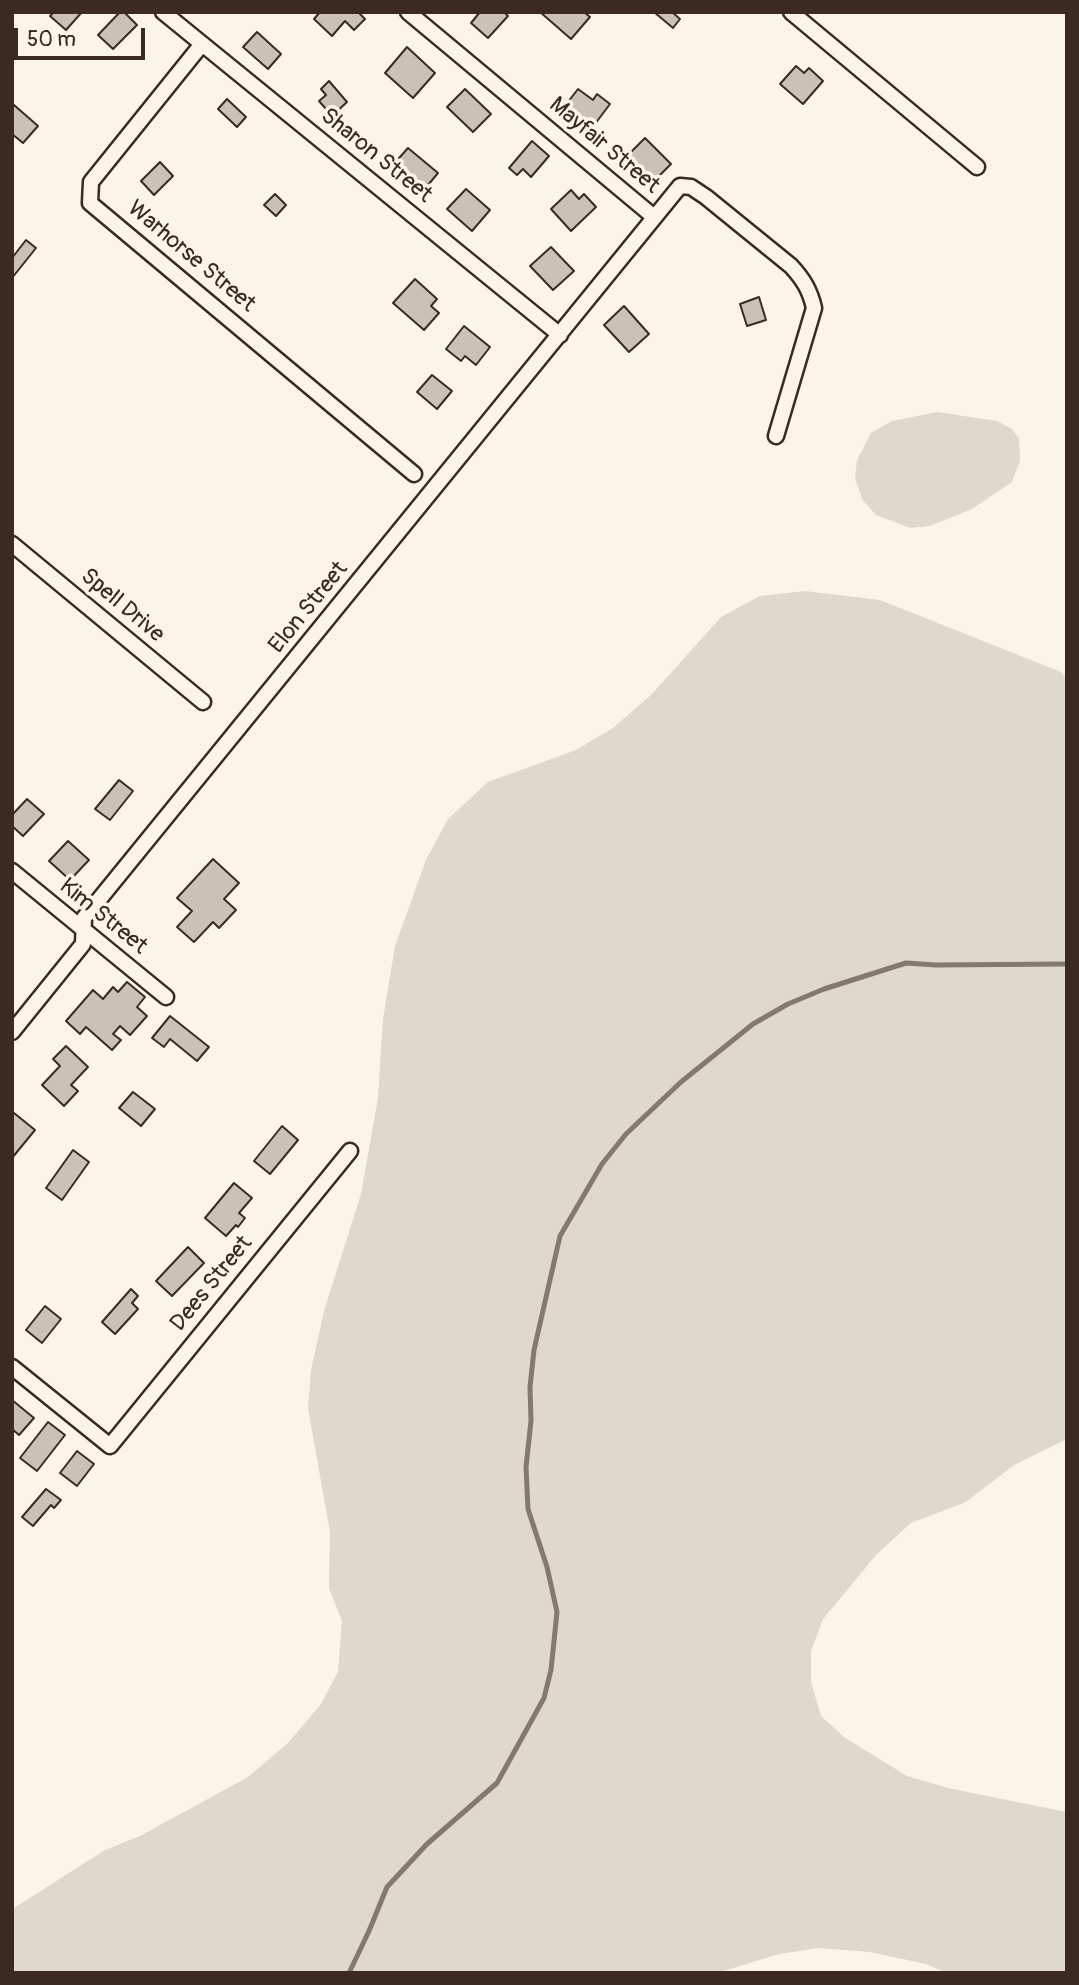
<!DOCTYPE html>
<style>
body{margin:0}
#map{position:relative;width:1079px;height:1985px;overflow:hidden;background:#fcf5e5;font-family:Pangolin,sans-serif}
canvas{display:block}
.frame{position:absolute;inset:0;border:14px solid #3b2a1e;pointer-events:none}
.scale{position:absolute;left:14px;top:28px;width:131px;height:32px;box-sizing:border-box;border:4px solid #3b2a1e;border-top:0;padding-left:9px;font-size:21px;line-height:24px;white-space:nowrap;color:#3b2a1e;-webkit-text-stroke:5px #fcf5e5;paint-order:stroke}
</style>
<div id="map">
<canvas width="1079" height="1985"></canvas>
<div class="frame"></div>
<div class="scale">50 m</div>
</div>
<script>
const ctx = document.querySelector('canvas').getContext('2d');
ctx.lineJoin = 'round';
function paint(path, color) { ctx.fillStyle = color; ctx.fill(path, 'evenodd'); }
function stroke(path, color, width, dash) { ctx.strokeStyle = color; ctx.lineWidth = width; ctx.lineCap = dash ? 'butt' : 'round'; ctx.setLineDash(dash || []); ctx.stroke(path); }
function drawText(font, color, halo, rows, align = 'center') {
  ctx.font = font + ' Pangolin,sans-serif'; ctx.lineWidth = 7; ctx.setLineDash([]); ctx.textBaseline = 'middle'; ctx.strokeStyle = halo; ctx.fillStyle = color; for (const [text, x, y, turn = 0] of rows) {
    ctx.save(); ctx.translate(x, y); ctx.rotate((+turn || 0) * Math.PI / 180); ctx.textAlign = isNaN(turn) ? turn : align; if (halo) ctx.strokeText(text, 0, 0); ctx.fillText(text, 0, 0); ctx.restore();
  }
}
paint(new Path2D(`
 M937,412l60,9 15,8 7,10 1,22 -8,21 -40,27 -42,17 -20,2 -34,-13 -14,-16 -7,-21 2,-18 14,-27 21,-12z
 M805,591l75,9 181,72 6,7v760l-53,26 -48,37 -55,21 -34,31 -54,65 -12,32v31l10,34 23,21 63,39 41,12 119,24v161h-120l-21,-9 -56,-12 -51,-4 -40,6 -62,19h-705l2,-65 91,-58 35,-14 108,-59 41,-35 32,-38 17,-32 4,-51 -13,-33 1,-56 -22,-124 3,-38 13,-59 37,-117 17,-96 5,-79 12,-73 31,-86 22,-41 40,-37 88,-32 37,-22 39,-34 69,-77 39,-21z`), '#e0d8c8');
stroke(new Path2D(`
 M349,1973l20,-42 18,-44 40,-43 70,-61 47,-85 7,-28 6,-58 -10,-45 -19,-58 -2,-42 5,-46 -1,-34 4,-37 26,-114 42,-72 24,-30 55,-52 72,-58 35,-20 36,-15 82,-26 30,2 131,-1`), '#85796b', 5);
const building = new Path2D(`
 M54,12h28l-16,18 -16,-14z
 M120,12h4l13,13 -24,24 -15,-14z
 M320,12h38l7,7 -11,11 -9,-9 -13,15 -18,-17z
 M480,12h24l4,4 -20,22 -17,-15z
 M540,12h44l6,5 -19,22z
 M654,12h18l8,7 -7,9z
 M257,32l24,22 -13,15 -25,-22z
 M407,47l28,26 -22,25 -28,-25z
 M796,66l8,7 5,-5 14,13 -20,23 -23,-20z
 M329,81l18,21 -15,14 -13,-15 7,-6 -5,-6z
 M465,89l26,25 -18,18 -26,-25z
 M578,89l15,11 4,-6 13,10 -18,24 -28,-21z
 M227,99l19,18 -9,10 -19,-18z
 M14,105l24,21 -15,17 -11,-9v-27z
 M645,138l26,26 -17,17 -26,-26z
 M532,141l17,15 -18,21 -8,-8 -6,6 -8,-7z
 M408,148l30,25 -15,18 -31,-25z
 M160,162l13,14 -19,19 -13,-14z
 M466,189l24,21 -18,21 -25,-22z
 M571,190l8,9 5,-5 12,13 -25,24 -20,-22z
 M275,194l11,11 -10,11 -12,-11z
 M26,240l10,8 -24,30v-20z
 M551,247l23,24 -21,19 -23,-24z
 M415,279l22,20 -6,7 8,7 -15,17 -31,-27z
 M759,297l7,23 -19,6 -7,-22z
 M624,306l25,28 -20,18 -25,-27z
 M464,326l26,21 -14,18 -11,-9 -4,5 -15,-12z
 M432,375l20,16 -15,18 -20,-17z
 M119,780l14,11 -23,29 -15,-11z
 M27,799l17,15 -21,22 -11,-10v-11z
 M68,841l21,19 -19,20 -21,-19z
 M213,859l26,24 -15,16 12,11 -17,18 -6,-6 -19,20 -17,-15 15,-16 -15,-13z
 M127,982l18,15 -8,10 10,9 -17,19 -10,-9 -7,8 8,6 -9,10 -26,-23 -6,7 -14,-13 27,-31 10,9 10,-12 5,5z
 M170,1016l39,31 -12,14 -27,-22 -6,8 -12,-9z
 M66,1046l22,21 -17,18 7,6 -14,15 -22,-21 18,-19 -7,-7z
 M133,1092l22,17 -14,17 -22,-18z
 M14,1113l21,17 -23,28v-43z
 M282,1126l16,14 -28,34 -16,-13z
 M73,1150l16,12 -27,38 -16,-12z
 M234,1183l18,15 -13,15 6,5 -7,9 -2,-2 -10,11 -21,-18z
 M188,1247l16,16 -32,33 -16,-15z
 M131,1289l7,7 -6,7 6,6 -23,25 -13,-12z
 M45,1306l16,13 -19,24 -16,-13z
 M12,1400l22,18 -15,17 -7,-6z
 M48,1422l17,13 -28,36 -17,-13z
 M77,1451l17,13 -17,22 -17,-13z
 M46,1489l15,11 -7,8 -3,-3 -18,21 -11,-9z`);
paint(building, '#ccc2b3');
stroke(building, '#3b2a1e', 2);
const minor = new Path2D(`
 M163,12l397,323
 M408,12l246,205
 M791,12l186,155
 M202,44l-111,138 -1,21 324,271
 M12,544l191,158
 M12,871l154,126
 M12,1032l71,-88 1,-26 596,-732 11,1 15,10 85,69c12,13 19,24 23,42l-38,128
 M12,1367l98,79 240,-295`);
stroke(minor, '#3b2a1e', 19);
stroke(minor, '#fcf5e5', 14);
drawText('23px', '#3b2a1e', '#fcf5e5', [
 ["Mayfair Street",604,146,40],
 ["Sharon Street",376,156,39],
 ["Warhorse Street",191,257,40],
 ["Spell Drive",122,606,40],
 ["Elon Street",309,608,-51],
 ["Kim Street",103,917,39],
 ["Dees Street",212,1284,-51]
]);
</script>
